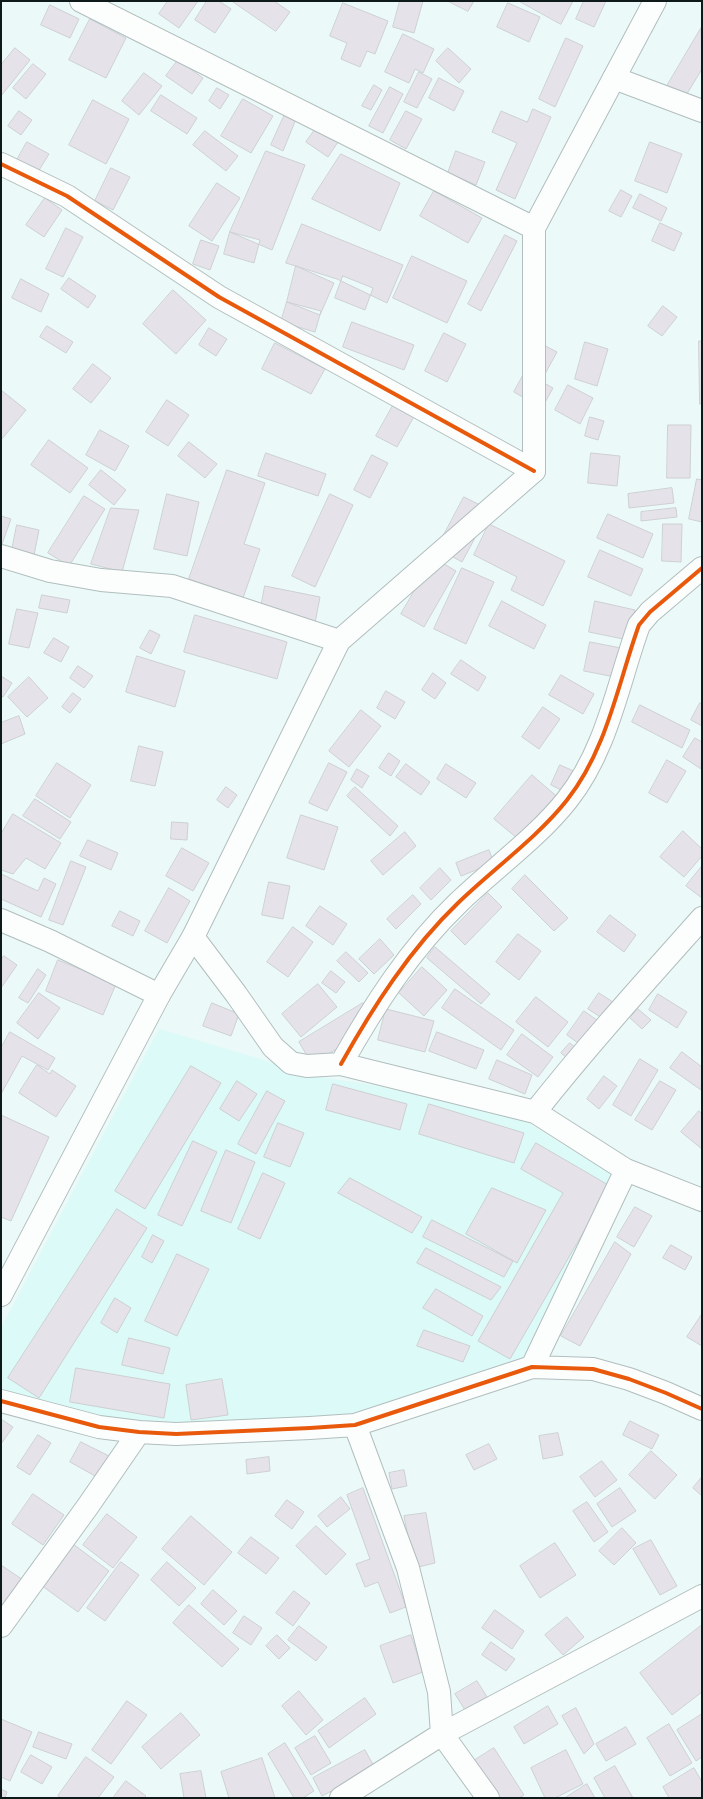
<!DOCTYPE html>
<style>
body{margin:0}
#map{position:relative;width:703px;height:1799px;overflow:hidden;background:#ebf9f8;font-family:"Public Sans",sans-serif}
canvas{display:block}
.frame{position:absolute;inset:0;border:2px solid #0e1a19;pointer-events:none}
</style>
<div id="map">
<canvas width="703" height="1799"></canvas>
<div class="frame"></div>
</div>
<script>
const ctx = document.querySelector('canvas').getContext('2d');
ctx.lineJoin = 'round';
function paint(path, color) { ctx.fillStyle = color; ctx.fill(path, 'evenodd'); }
function stroke(path, color, width, dash) { ctx.strokeStyle = color; ctx.lineWidth = width; ctx.lineCap = dash ? 'butt' : 'round'; ctx.setLineDash(dash || []); ctx.stroke(path); }
paint(new Path2D(`
 M159,1029l102,30 46,16 72,11 143,33 90,56 -85,186 -178,56 -185,9 -106,-17 -57,-20v-61z`), '#dcfaf7');
const building = new Path2D(`
 M168,1h30l-19,27 -20,-14z
 M207,1h12l12,8 -16,24 -20,-13z
 M232,1h42l16,11 -14,19z
 M400,1h23l-9,32 -21,-6z
 M448,1h26l-6,10z
 M519,1h54l-12,23z
 M584,1h22l-12,26 -18,-8z
 M343,3l45,18 -13,33 -8,-3 -7,16 -19,-8 6,-16 -17,-7z
 M508,3l32,14 -11,25 -32,-15z
 M50,5l29,14 -9,19 -29,-13z
 M90,19l36,19 -20,40 -37,-18z
 M701,28l1,41 -17,28 -18,-11z
 M403,34l31,15 -11,24 -8,-4 -6,14 -24,-11z
 M566,38l17,8 -28,61 -16,-8z
 M15,48l15,12 -29,36v-31z
 M448,48l23,21 -12,14 -23,-22z
 M178,60l25,18 -11,16 -26,-18z
 M33,64l13,10 -20,25 -13,-11z
 M419,72l13,7 -15,29 -13,-6z
 M144,73l18,13 -23,29 -17,-14z
 M439,78l25,13 -10,20 -25,-13z
 M374,85l8,5 -11,20 -9,-4z
 M390,87l13,7 -20,39 -14,-7z
 M217,88l12,7 -9,14 -11,-8z
 M161,95l36,23 -10,16 -36,-23z
 M243,99l30,17 -22,37 -30,-17z
 M93,100l36,19 -23,45 -37,-19z
 M533,109l18,8 -36,82 -19,-9 21,-47 -25,-11 9,-21 26,11z
 M19,111l13,9 -11,15 -13,-9z
 M406,111l16,8 -16,30 -16,-9z
 M285,114l11,5 -13,32 -12,-6z
 M317,127l21,15 -10,15 -22,-15z
 M205,131l33,25 -12,15 -33,-26z
 M27,142l22,12 -11,18 -21,-12z
 M650,142l32,12 -15,39 -32,-12z
 M266,151l39,14 -33,85 -42,-18z
 M456,151l29,11 -9,23 -28,-12z
 M341,154l59,29 -20,48 -68,-32z
 M111,168l19,9 -17,33 -18,-9z
 M217,183l23,15 -28,43 -23,-15z
 M621,190l11,6 -11,21 -12,-6z
 M434,191l48,27 -14,25 -48,-27z
 M640,194l27,14 -6,13 -28,-13z
 M45,198l17,12 -18,27 -18,-12z
 M660,223l22,10 -8,18 -22,-10z
 M302,224l101,41 -16,38 -50,-24 -51,-16z
 M66,228l17,9 -20,40 -17,-8z
 M230,232l30,8 -6,23 -30,-9z
 M505,235l12,6 -36,70 -13,-7z
 M201,240l18,6 -9,24 -17,-6z
 M412,256l55,25 -20,42 -54,-25z
 M296,266l38,17 -14,32 -33,-13z
 M343,276l30,12 -8,22 -30,-12z
 M69,278l27,18 -8,12 -27,-19z
 M21,279l28,15 -8,18 -29,-14z
 M173,290l33,30 -30,34 -33,-30z
 M287,302l34,9 -6,21 -34,-10z
 M663,306l14,11 -15,19 -14,-10z
 M352,322l62,23 -10,25 -61,-23z
 M47,326l26,16 -7,11 -26,-16z
 M209,328l18,11 -11,17 -17,-11z
 M444,333l22,11 -19,38 -22,-11z
 M699,341h3v63h-2z
 M538,342l19,10 -12,22z
 M585,342l23,7 -11,37 -22,-7z
 M275,343l50,26 -14,25 -49,-25z
 M93,364l18,14 -20,25 -18,-14z
 M525,372l28,16 -11,20 -28,-16z
 M568,385l25,13 -13,26 -25,-14z
 M1,390l25,20 -25,30z
 M167,400l22,15 -21,31 -22,-14z
 M395,402l21,11 -19,34 -21,-11z
 M590,417l14,4 -6,19 -13,-4z
 M668,425h23l-1,53h-23z
 M100,430l29,16 -14,25 -29,-16z
 M49,440l39,28 -18,25 -39,-28z
 M189,442l28,22 -12,14 -27,-22z
 M266,453l60,21 -8,22 -60,-20z
 M591,453l29,3 -3,30 -29,-3z
 M372,455l16,8 -18,35 -16,-8z
 M101,470l25,20 -12,15 -25,-20z
 M227,470l38,13 -21,61 16,5 -17,49 -54,-19z
 M697,479l5,1v42l-13,-3z
 M672,488l2,15 -45,5 -1,-14z
 M167,494l32,8 -12,54 -33,-7z
 M330,494l23,11 -38,82 -23,-11z
 M84,496l21,13 -36,57 -21,-13z
 M464,497l26,13 -28,52 -25,-14z
 M111,508l28,2 -17,62 -31,-8z
 M676,508l1,9 -36,4v-9z
 M608,514l45,20 -10,24 -46,-20z
 M1,516l10,3 -9,25h-1z
 M489,524l76,37 -22,45 -32,-16 6,-13 -43,-22z
 M663,524h19l-1,38 -19,-1z
 M17,525l22,5 -5,25 -22,-5z
 M600,550l43,19 -12,27 -43,-19z
 M434,558l22,13 -32,56 -23,-13z
 M462,568l32,14 -28,62 -32,-15z
 M265,586l55,11 -5,26 -55,-10z
 M42,595l28,5 -3,13 -28,-5z
 M502,601l44,24 -12,24 -45,-23z
 M595,601l40,9 -7,30 -39,-8z
 M17,609l21,4 -9,35 -20,-4z
 M195,615l92,27 -10,37 -93,-27z
 M150,630l10,5 -9,19 -11,-6z
 M54,638l15,9 -8,15 -17,-9z
 M590,642l31,6 -6,29 -31,-6z
 M137,656l48,15 -10,36 -49,-15z
 M461,660l25,17 -8,14 -27,-17z
 M78,666l15,10 -9,12 -14,-10z
 M433,673l13,10 -11,16 -13,-9z
 M561,675l33,19 -11,20 -34,-19z
 M1,676l11,7 -9,14 -2,-1z
 M29,677l19,21 -21,19 -19,-20z
 M386,691l19,11 -10,17 -18,-11z
 M73,693l8,6 -11,14 -8,-6z
 M700,703l2,1v22l-11,-6z
 M640,705l50,25 -8,18 -50,-26z
 M543,707l17,12 -21,30 -17,-12z
 M361,710l20,16 -32,41 -20,-16z
 M19,716l6,18 -24,10v-21z
 M695,738l7,4 -1,27 -18,-12z
 M139,746l24,6 -8,34 -24,-5z
 M389,753l11,8 -9,15 -12,-8z
 M667,760l19,11 -19,32 -18,-10z
 M57,763l34,22 -21,33 -34,-22z
 M329,763l18,9 -20,39 -18,-8z
 M406,764l24,18 -9,13 -25,-18z
 M446,764l30,19 -10,15 -29,-19z
 M560,765l18,8 -9,21 -18,-9z
 M357,769l12,7 -7,12 -11,-8z
 M532,775l29,25 -38,43 -29,-24z
 M226,787l11,8 -9,13 -11,-8z
 M355,787l43,39 -8,10 -43,-40z
 M35,799l36,23 -11,17 -37,-23z
 M13,814l48,29 -16,26 -19,-11 -13,16 -12,-4v-36z
 M301,815l37,12 -14,43 -37,-12z
 M172,822l16,1 -1,17 -16,-1z
 M683,831l19,18v7l-18,21 -24,-20z
 M405,832l11,14 -33,29 -12,-14z
 M88,840l30,13 -7,17 -31,-14z
 M182,848l27,15 -16,28 -27,-15z
 M489,850l5,13 -33,13 -5,-13z
 M71,861l15,6 -23,58 -14,-5z
 M702,866v32l-16,-12z
 M440,868l11,12 -20,20 -11,-12z
 M1,874l37,17 6,-13 12,6 -15,33 -40,-18z
 M525,875l43,43 -14,13 -42,-42z
 M269,882l21,4 -7,33 -21,-4z
 M169,888l21,13 -23,42 -22,-12z
 M488,893l14,14 -37,38 -14,-14z
 M413,895l8,9 -25,25 -9,-10z
 M320,906l27,18 -14,21 -27,-19z
 M120,911l20,10 -7,15 -21,-10z
 M610,915l26,20 -12,17 -27,-20z
 M293,927l20,15 -25,35 -21,-15z
 M518,934l23,17 -22,29 -23,-18z
 M380,939l14,16 -20,19 -15,-15z
 M435,947l55,47 -9,10 -54,-46z
 M346,952l22,21 -9,9 -22,-21z
 M4,956l13,9 -16,23v-28z
 M58,960l58,24 -13,31 -57,-24z
 M422,967l25,23 -23,26 -25,-23z
 M38,969l8,6 -18,28 -9,-5z
 M331,971l14,11 -9,11 -14,-10z
 M318,984l19,23 -36,30 -19,-23z
 M455,989l59,41 -13,20 -59,-42z
 M39,993l21,15 -22,31 -21,-16z
 M599,993l14,9 -11,16 -14,-9z
 M658,994l29,18 -10,16 -28,-18z
 M536,997l32,25 -20,25 -32,-25z
 M212,1003l27,11 -8,22 -28,-10z
 M363,1003l13,22 -64,39 -13,-22z
 M386,1009l48,12 -9,31 -47,-12z
 M638,1009l13,11 -9,9 -12,-11z
 M584,1011l20,14 -18,24 -19,-14z
 M10,1032l45,26 -7,12 -26,-14 -21,38v-46z
 M437,1032l47,18 -8,19 -47,-18z
 M522,1034l31,23 -15,20 -31,-22z
 M570,1043l11,9 -8,11 -12,-10z
 M682,1052l20,15 -1,23 -31,-22z
 M640,1059l18,11 -27,46 -18,-11z
 M497,1060l35,15 -7,19 -36,-15z
 M37,1065l13,9 2,-4 24,16 -20,31 -37,-24z
 M191,1066l30,17 -76,126 -30,-18z
 M604,1076l13,10 -18,23 -12,-10z
 M237,1081l20,13 -18,27 -19,-12z
 M660,1081l16,9 -24,40 -17,-10z
 M333,1084l74,20 -7,26 -74,-20z
 M267,1091l18,10 -29,53 -18,-10z
 M429,1104l95,29 -10,30 -95,-29z
 M699,1111l3,3v35l-21,-17z
 M1,1115l48,22 -38,84 -10,-4z
 M278,1123l26,10 -14,34 -26,-10z
 M193,1141l24,11 -35,74 -24,-11z
 M536,1143l74,43 -100,173 -32,-18 85,-148 -42,-24z
 M226,1150l29,12 -24,61 -30,-12z
 M263,1173l22,10 -25,56 -22,-10z
 M350,1178l72,39 -10,16 -74,-40z
 M492,1188l54,22 -29,53 -51,-29z
 M635,1207l17,9 -18,31 -17,-10z
 M117,1209l30,19 -108,170 -31,-20z
 M432,1220l81,41 -9,16 -81,-40z
 M153,1235l11,6 -12,22 -10,-6z
 M615,1242l16,12 -51,92 -19,-10z
 M671,1245l21,12 -7,13 -22,-12z
 M426,1248l75,39 -10,13 -74,-37z
 M177,1254l32,15 -32,67 -32,-15z
 M436,1289l47,27 -11,20 -49,-28z
 M115,1298l16,10 -14,25 -16,-10z
 M702,1314v32l-15,-9z
 M424,1330l46,16 -7,16 -46,-16z
 M129,1338l41,10 -7,26 -41,-9z
 M76,1368l94,16 -6,34 -94,-16z
 M222,1379l6,36 -37,5 -5,-35z
 M1,1419l12,8 -12,17z
 M630,1421l29,14 -7,14 -29,-14z
 M558,1433l5,22 -20,4 -4,-23z
 M38,1435l13,8 -21,32 -13,-8z
 M81,1442l28,14 -12,21 -27,-15z
 M489,1444l8,15 -23,11 -8,-15z
 M651,1451l26,24 -22,24 -26,-24z
 M269,1457l1,14 -23,3 -1,-14z
 M602,1461l15,19 -22,17 -15,-20z
 M404,1470l3,16 -15,3 -3,-16z
 M702,1477v19l-9,-8z
 M363,1488l43,119 -16,6 -12,-31 -13,5 -9,-23 14,-5 -23,-64z
 M620,1488l16,23 -24,16 -15,-23z
 M33,1494l31,21 -21,30 -31,-21z
 M341,1497l9,12 -23,18 -9,-11z
 M287,1500l17,12 -12,17 -17,-13z
 M587,1502l21,30 -14,10 -21,-31z
 M426,1513l9,50 -21,5 -10,-52z
 M107,1514l30,23 -24,31 -30,-23z
 M191,1516l41,36 -28,33 -42,-36z
 M316,1526l30,28 -20,21 -30,-29z
 M622,1528l14,15 -22,22 -15,-14z
 M251,1537l28,21 -13,16 -28,-21z
 M651,1540l26,46 -17,9 -27,-46z
 M69,1541l40,30 -31,41 -40,-29z
 M555,1543l21,32 -36,23 -20,-32z
 M121,1562l18,13 -34,46 -18,-13z
 M167,1562l29,26 -17,18 -28,-26z
 M1,1565l25,17 -25,38z
 M213,1590l24,21 -13,14 -23,-21z
 M294,1591l16,12 -17,23 -17,-13z
 M189,1605l50,44 -17,18 -49,-44z
 M495,1610l29,21 -12,18 -30,-21z
 M244,1616l18,12 -11,17 -18,-12z
 M567,1617l17,20 -21,18 -18,-20z
 M702,1625v67l-30,23 -32,-42z
 M299,1626l28,21 -11,14 -28,-21z
 M277,1635l13,13 -11,11 -13,-13z
 M411,1635l12,37 -30,11 -13,-37z
 M491,1642l24,17 -9,12 -24,-16z
 M477,1681l10,16 -22,13 -10,-16z
 M299,1691l24,29 -17,15 -24,-29z
 M365,1698l11,16 -47,34 -11,-17z
 M127,1701l20,14 -36,49 -19,-14z
 M548,1706l10,18 -34,20 -10,-17z
 M576,1708l18,36 -10,10 -22,-38z
 M181,1713l19,22 -39,34 -19,-22z
 M702,1714v43l-6,4 -19,-31z
 M1,1719l31,13 -22,49 -9,-4z
 M669,1724l23,39 -22,13 -23,-38z
 M626,1727l10,17 -30,17 -10,-17z
 M39,1732l33,12 -6,15 -33,-12z
 M315,1736l16,27 -20,12 -16,-27z
 M285,1743l29,48 -11,7h-9l-26,-44z
 M494,1748l30,47 -5,3h-21l-23,-38z
 M365,1750l10,18 -53,28 -9,-18z
 M566,1750l17,34 -28,14h-10l-14,-30z
 M31,1755l21,12 -10,17 -21,-12z
 M86,1757l28,20 -16,21h-37l-3,-2z
 M262,1758l13,40h-46l-8,-26z
 M615,1766l18,32h-28l-11,-20z
 M694,1768l8,14v16h-33l-6,-11z
 M201,1771l5,27h-22l-4,-24z
 M126,1781l20,15 -2,2h-31z
 M587,1784l8,14h-30z
 M1,1789l6,3 -2,6h-4z`);
paint(building, '#e6e2ea');
stroke(building, '#cdd0d2', 1);
const minor = new Path2D(`
 M81,1l453,227
 M614,78l88,33
 M1,164l66,32 152,101 315,174
 M1,556l49,15 51,9 71,6 167,55
 M1,920l49,21 109,54
 M193,937l43,57 37,53 18,16 16,3 34,-2 194,48 91,58 76,30
 M341,1064c32,-57 69,-115 117,-161 34,-33 80,-66 109,-103 40,-50 51,-117 72,-175l11,-13 52,-44
 M535,1112c53,-67 110,-130 167,-194
 M532,1367l94,-197
 M1,1401l98,26 40,5 37,2 134,-6 45,-3 177,-58 61,2 36,10 37,14 36,16
 M355,1425l53,143 31,124 3,42 46,64
 M1,1626l87,-120 51,-74
 M341,1798l101,-64 260,-138`);
const secondary = new Path2D(`
 M1,1295l158,-300 34,-58 146,-296 195,-170v-243l121,-227`);
stroke(minor, '#b1bebd', 24);
stroke(secondary, '#b1bebd', 24);
stroke(minor, '#fcfefe', 22);
stroke(secondary, '#fcfefe', 22);
stroke(new Path2D(`
 M1,164l66,32 152,101 315,174
 M341,1064c32,-57 69,-115 117,-161 34,-33 80,-66 109,-103 40,-50 51,-117 72,-175l11,-13 52,-44
 M1,1401l98,26 40,5 37,2 134,-6 45,-3 177,-58 61,2 36,10 37,14 36,16`), '#e8590c', 4);
</script>
